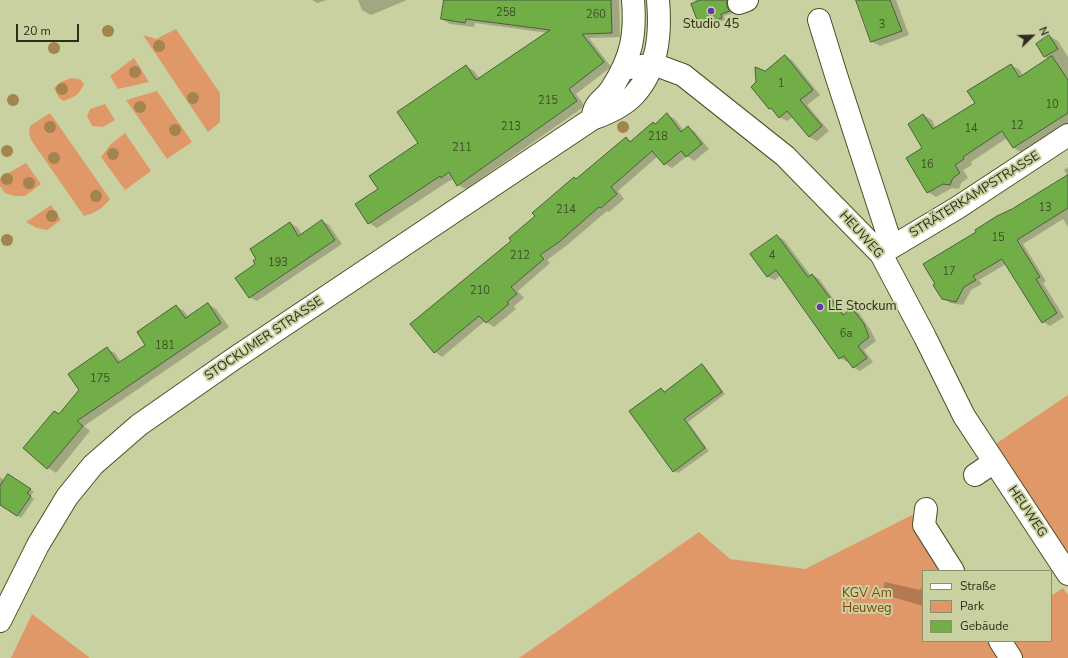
<!DOCTYPE html>
<meta charset="utf-8">
<style>
body{margin:0}
#map{position:relative;width:1068px;height:658px;overflow:hidden;background:#cad1a0;font-family:"Nunito Sans",sans-serif}
canvas{display:block}
.legend{position:absolute;left:922px;top:570px;width:130px;height:72px;box-sizing:border-box;background:#cad1a0;border:1px solid #8a906b;margin:0;padding:5px 7px;list-style:none;font-size:12px;color:#2b2e1b}
.legend li{display:flex;align-items:center;gap:8px;height:20px}
.legend b{width:20px;border:1px solid #8a906b}
.north{position:absolute;left:1012px;top:16px;width:40px;height:40px;-webkit-text-stroke:3px #cad1a0;paint-order:stroke;rotate:67deg;font-size:11px;font-weight:700;line-height:16px;text-align:center;color:#2b2e1b}
.north::after{content:'';display:block;margin:auto;width:14px;height:18px;background:#2b2e1b;clip-path:polygon(50% 0,100% 100%,50% 72%,0 100%)}
.scale{position:absolute;left:16px;top:24px;width:63px;height:18px;box-sizing:border-box;border:2px solid #2b2e1b;border-top:0;padding-left:5px;font-size:12px;line-height:14px;white-space:nowrap;color:#2b2e1b;-webkit-text-stroke:3px #cad1a0;paint-order:stroke}
</style>
<div id="map">
<canvas width="1068" height="658"></canvas>
<ul class="legend">
<li><b style="height:5px;background:#fff"></b>Straße</li>
<li><b style="height:11px;background:#e09868"></b>Park</li>
<li><b style="height:11px;background:#72ae48"></b>Gebäude</li>
</ul>
<div class="north">N</div>
<div class="scale">20 m</div>
</div>
<script>
const ctx = document.querySelector('canvas').getContext('2d');
ctx.lineJoin = 'round';
function paint(path, color) { ctx.fillStyle = color; ctx.fill(path, 'evenodd'); }
function stroke(path, color, width, dash) { ctx.strokeStyle = color; ctx.lineWidth = width; ctx.lineCap = dash ? 'butt' : 'round'; ctx.setLineDash(dash || []); ctx.stroke(path); }
function drawText(font, color, halo, rows, align = 'center') {
  ctx.font = font + ' "Nunito Sans",sans-serif'; ctx.lineWidth = 4; ctx.setLineDash([]); ctx.textBaseline = 'middle'; ctx.strokeStyle = halo; ctx.fillStyle = color; for (const [text, x, y, turn = 0] of rows) {
    ctx.save(); ctx.translate(x, y); ctx.rotate((+turn || 0) * Math.PI / 180); ctx.textAlign = isNaN(turn) ? turn : align; if (halo) ctx.strokeText(text, 0, 0); ctx.fillText(text, 0, 0); ctx.restore();
  }
}
paint(new Path2D(`
 M176,29l44,64v29l-12,10 -65,-97 13,4z
 M134,58l15,24 -31,7 -8,-13z
 M71,78c6,1 11,0 13,7l-7,10 -13,6 -5,-3 -5,-10 7,-6z
 M157,91l35,51 -25,17 -41,-59z
 M105,104l10,16 -12,7 -11,-1 -5,-10 3,-7z
 M50,113l60,86c-7,9 -14,14 -26,17l-53,-76 -2,-7 1,-7z
 M125,133l26,38 -26,19 -24,-33 9,-12z
 M26,163l15,21 -16,12h-10l-10,-3 -5,-7v-8z
 M51,205l10,15 -14,10 -10,-2 -11,-6z
 M1068,395v161l-74,-111z
 M912,515l34,56h-23v70h67l10,17h-481l180,-126 31,27 75,10z
 M1063,588l5,7v63h-47l-11,-17h41v-45z
 M32,614l58,44h-79z`), '#e09868');
paint(new Path2D(`
 M312,0h15l-10,3z
 M358,0h49l-36,15 -9,-5z
 M445,0h174l1,37 -31,1 22,29 -35,27 9,12 -119,83 -8,-4 -4,-6 -4,2h-1l-72,47 -8,-5 -13,-18 24,-16 39,-46 47,-77 8,5 6,8 68,-46 -73,-10 -1,4 -24,-3 -8,-5z
 M695,0h37l-2,4 1,7 2,2 -9,3 1,4 -15,5 -8,-4z
 M857,0h39l13,35 -29,11 -8,-4z
 M1049,36l9,5 10,16v66l-46,30 -8,-5 -7,-10 -36,24 1,3 -9,5 5,8 -7,5 -2,6 -7,-1 -16,9 -8,-5 -4,-43 -1,-34 9,5 4,8 40,-25 35,-38 9,5 3,6 25,-16 -11,-16z
 M785,56l7,4 28,35 -13,10 22,26 -12,10 -8,-4 -16,-20 -6,4 -8,-4 -4,-6 -5,-3 -5,-36z
 M667,115l8,4 9,12 4,-4 7,5 14,17 -15,12 -7,-5 -15,12 -7,-4 -7,-8 -40,35 6,8 -15,13 -2,-1 -41,35 -19,14 3,3 -32,28 6,7 -10,8 2,3 -22,18 -9,-6 -43,36 -7,-5 -23,-28 100,-83 65,-61 49,-42 5,4z
 M1068,167v60l-5,-8 -40,25 23,37 -3,2 21,34 -14,9 -7,-4 -37,-58 -27,16 3,4 -11,6 -8,15 -13,-2 -7,-5 70,-88 55,-34 -4,-6z
 M322,221l7,4 13,19 -85,57 -8,-4 8,-32 32,-42 8,4 5,8z
 M777,236l7,4 27,36 1,-1 7,4 26,36 7,-5 7,3 11,16 6,12 -12,9 9,12 -13,9 -7,-4 -4,-6 -2,1 -7,-4 -59,-83 -6,5 -7,-3 -16,-22z
 M208,304l8,5 13,18 -145,99 6,5 -34,42 -8,-5 -24,-20 36,-33 20,-25 27,-41 8,4 6,9 26,-17 29,-39 8,5 4,6z
 M702,365l4,3 19,26 -37,28 21,29 -31,22 -4,-2 -12,-82 4,3z
 M0,477l5,4 7,-3 22,14 -4,4 4,3 -13,19 -21,-14z
 M885,582l35,8 1,-2h2v18l-41,-12z`), '#0003');
const building = new Path2D(`
 M444,0h167l1,33 -30,1 22,28 -35,27 8,12 -120,85 -8,-14 -8,6 -1,-2 -72,48 -13,-20 23,-15 -9,-13 49,-33 -21,-31 69,-47 10,15 74,-50 -84,-11 -1,4 -24,-4z
 M701,0h26v7l3,4 -9,3 1,4 -17,6 -8,-4 -6,-16z
 M856,0h34l12,31 -31,11z
 M1049,35l9,14 -14,8 -8,-13z
 M785,55l28,35 -13,10 22,26 -13,11 -22,-26 -8,7 -8,-10 -2,1 -18,-22 5,-5 -1,-15 10,4z
 M1052,56l16,24v33l-55,35 -11,-17 -39,26 1,2 -9,6 5,8 -7,5 -3,7 -7,-1 -16,9 -21,-35 16,-10 -14,-24 15,-10 10,15 42,-26 -8,-12 44,-27 8,13z
 M667,113l14,19 7,-6 14,18 -16,13 -5,-6 -17,14 -12,-14 -41,36 6,7 -16,14 -2,-1 -40,35 -19,13 4,4 -33,28 6,7 -10,8 2,2 -23,19 -7,-7 -45,37 -24,-29 101,-83 -2,-3 26,-22 -3,-3 42,-36 2,2 50,-42 4,5 23,-20 2,2z
 M1068,175v33l-51,32 23,37 -4,2 21,34 -15,10 -40,-64 -29,17 3,4 -12,7 -8,15 -14,-3 -9,-14 2,-1 -12,-20 53,-32 -1,-2 22,-14 15,-7z
 M322,220l13,20 -86,58 -14,-20 20,-14 -2,-3 3,-2 -6,-10 40,-27 8,14z
 M777,235l31,42 4,-3 31,41 9,-7 12,16 5,13 -11,9 9,12 -14,10 -9,-12 -5,3 -63,-89 -9,7 -17,-23z
 M208,303l13,20 -144,98 6,5 -36,43 -24,-21 31,-37 5,3 20,-24 -11,-16 39,-27 11,16 27,-18 -8,-13 39,-27 9,13z
 M702,364l20,28 -38,27 21,29 -32,24 -44,-61 32,-23 3,4z
 M8,474l23,15 -4,4 4,3 -14,20 -17,-11v-19z`);
paint(building, '#72ae48');
stroke(building, '#48603a', 1);
const minor = new Path2D(`
 M739,3l8,-3
 M819,20l17,55 56,172
 M624,69l29,-5 30,11 102,81 96,98 44,83 39,79 104,158
 M592,119c1,-4 2,-11 5,-14 4,-6 11,-10 15,-17 19,-30 24,-52 21,-88
 M881,254l11,-7 65,-39 111,-73
 M975,475l19,-13
 M926,509l-2,16 29,46
 M0,621l38,-76 29,-48 26,-32 46,-40 93,-65 360,-241c14,-5 32,-13 42,-24 24,-26 27,-61 24,-95
 M1000,641l11,17`);
stroke(minor, '#4b5024', 24);
stroke(minor, '#fff', 22);
ctx.fillStyle = '#a3834e';
for (const [x, y] of [
 [108,31],
 [159,46],
 [54,48],
 [135,72],
 [62,89],
 [193,98],
 [13,100],
 [140,107],
 [50,127],
 [623,127],
 [175,130],
 [7,151],
 [113,154],
 [54,158],
 [7,179],
 [29,183],
 [96,196],
 [52,216],
 [7,240]
]) { ctx.beginPath(); ctx.arc(x, y, 6, 0, 2 * Math.PI); ctx.fill(); }
for (const [x, y, r, color] of [
 [711,11,4,"#6237af"],
 [820,307,4,"#6237af"]
]) { const dot = new Path2D(); dot.arc(x, y, r, 0, 2 * Math.PI); ctx.fillStyle = color; ctx.fill(dot); stroke(dot, '#cad1a0', 1.5); }
drawText('11px', '#3d4e26', null, [
 ["258",506,13],
 ["260",596,15],
 ["3",882,25],
 ["1",781,84],
 ["215",548,101],
 ["10",1052,105],
 ["12",1017,126],
 ["213",511,127],
 ["14",971,129],
 ["218",658,137],
 ["211",462,148],
 ["16",927,165],
 ["13",1045,208],
 ["214",566,210],
 ["15",998,238],
 ["212",520,256],
 ["4",772,256],
 ["193",278,263],
 ["17",949,272],
 ["210",480,291],
 ["6a",846,334],
 ["181",165,346],
 ["175",100,379]
]);
drawText('13px', '#2b2e1b', '#cad1a0', [
 ["Studio 45",711,25],
 ["LE Stockum",828,307,"left"]
]);
drawText('13px', '#2b2e1b', '#cad1a0', [
 ["STRÄTERKAMPSTRASSE",975,195,-32],
 ["HEUWEG",861,235,48],
 ["STOCKUMER STRASSE",264,339,-34],
 ["HEUWEG",1027,512,56]
]);
drawText('13px', '#83430b', '#cad1a0', [
 ["KGV Am",867,594],
 ["Heuweg",867,609]
]);
</script>
